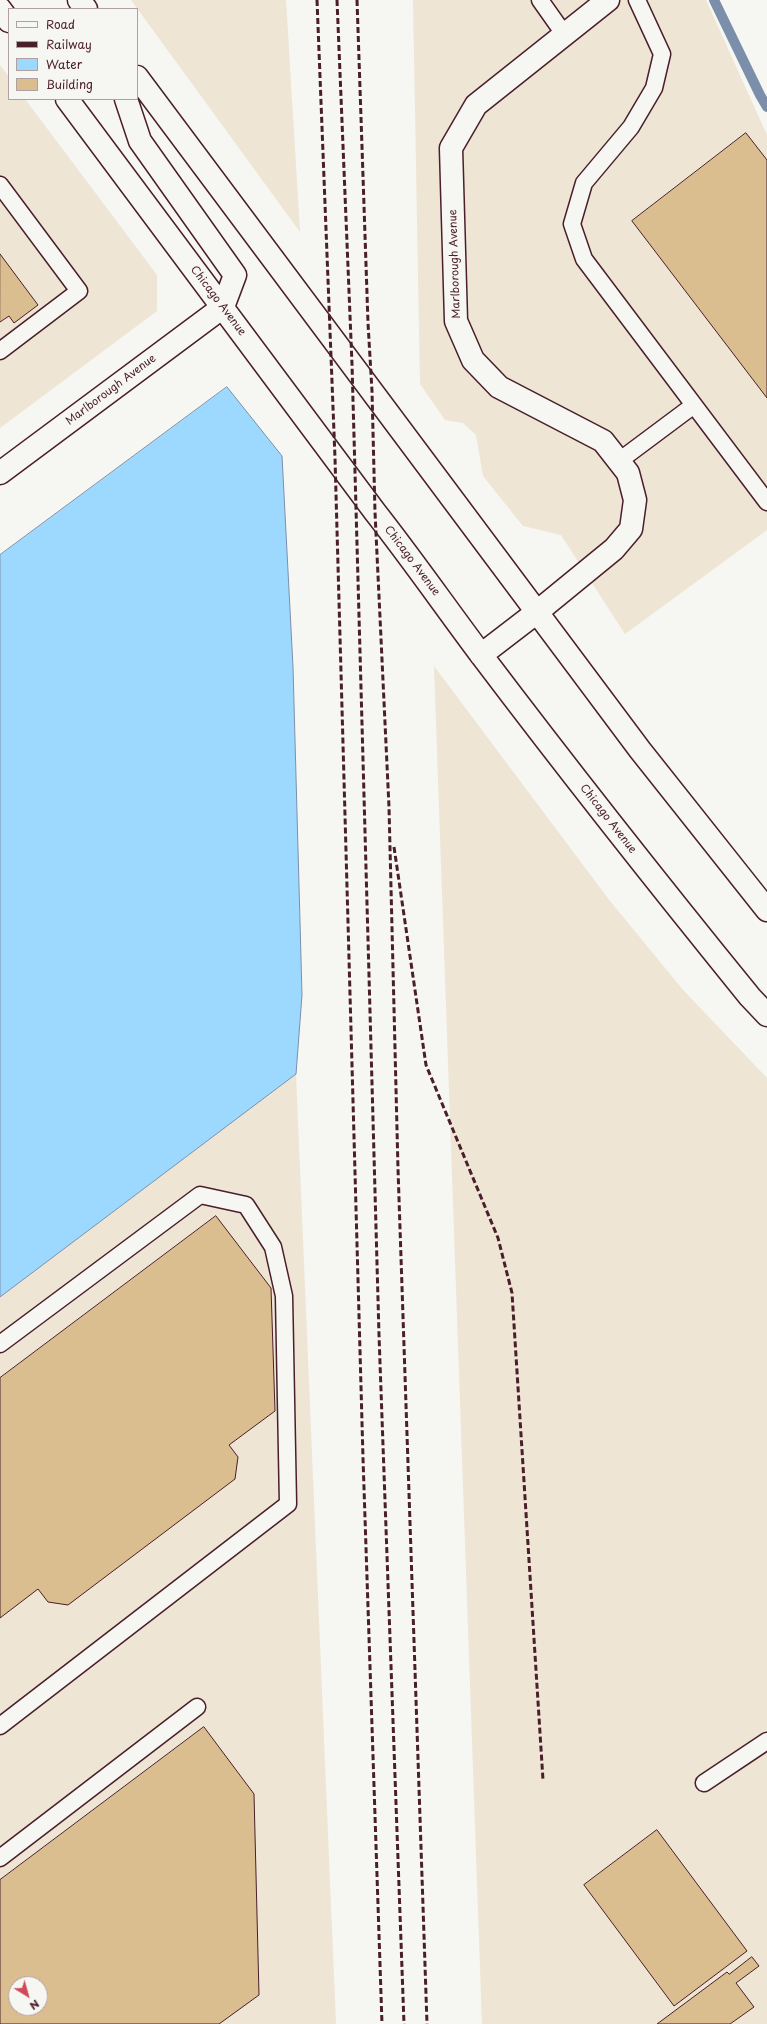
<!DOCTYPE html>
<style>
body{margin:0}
#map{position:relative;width:767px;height:2024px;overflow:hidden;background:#f6f6f2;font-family:"Playpen Sans",sans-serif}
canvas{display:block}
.legend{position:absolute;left:8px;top:8px;width:130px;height:92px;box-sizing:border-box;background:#f6f6f2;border:1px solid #b1a0a2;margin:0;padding:5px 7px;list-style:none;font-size:12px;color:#4a1f2b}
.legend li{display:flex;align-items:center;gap:8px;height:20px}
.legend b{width:20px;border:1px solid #b1a0a2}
.north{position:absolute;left:8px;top:1976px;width:40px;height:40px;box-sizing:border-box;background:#f6f6f2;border:1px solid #b1a0a2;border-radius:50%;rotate:143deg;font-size:11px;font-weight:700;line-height:16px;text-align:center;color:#4a1f2b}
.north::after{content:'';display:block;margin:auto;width:14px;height:18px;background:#d1495b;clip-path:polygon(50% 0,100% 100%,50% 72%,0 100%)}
</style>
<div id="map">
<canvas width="767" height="2024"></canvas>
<ul class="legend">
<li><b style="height:5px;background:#f6f6f2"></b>Road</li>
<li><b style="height:5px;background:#4a1f2b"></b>Railway</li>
<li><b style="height:11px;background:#9dd9fe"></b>Water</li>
<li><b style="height:11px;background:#dbbe8f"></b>Building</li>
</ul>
<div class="north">N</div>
</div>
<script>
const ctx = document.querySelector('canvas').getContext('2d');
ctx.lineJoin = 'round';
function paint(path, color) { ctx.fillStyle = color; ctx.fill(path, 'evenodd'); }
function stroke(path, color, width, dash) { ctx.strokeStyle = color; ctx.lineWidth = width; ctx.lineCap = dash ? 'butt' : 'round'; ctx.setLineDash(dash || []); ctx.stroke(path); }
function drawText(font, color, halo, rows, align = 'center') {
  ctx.font = font + ' "Playpen Sans",sans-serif'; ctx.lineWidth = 4; ctx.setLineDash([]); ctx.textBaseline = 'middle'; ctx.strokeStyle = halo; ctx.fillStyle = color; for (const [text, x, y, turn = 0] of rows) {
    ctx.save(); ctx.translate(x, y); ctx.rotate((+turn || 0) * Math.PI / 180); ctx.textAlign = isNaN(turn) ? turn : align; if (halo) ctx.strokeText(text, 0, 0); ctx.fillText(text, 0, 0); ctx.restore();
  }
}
paint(new Path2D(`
 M131,0h155l14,232z
 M413,0h293l61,135v395l-142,104 -64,-99 -38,-9 -40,-50 -7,-41 -13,-12 -18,-3 -25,-36z
 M0,65l9,12v22h16l132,176v36l-157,117z
 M434,666l176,235 74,90 83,87v946h-285z
 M296,1074l40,950h-336v-727zM16,1984h24v24h-24z`), '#eee5d4');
const water = new Path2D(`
 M227,387l55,69 11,211 9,328 -6,79 -296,223v-742z`);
paint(water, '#9dd9fe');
stroke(water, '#7c8faa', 1);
stroke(new Path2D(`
 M714,0l46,95 7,12`), '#7c8faa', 10);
const building = new Path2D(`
 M746,133l21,27v238l-135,-177z
 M0,254l38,51 -24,18 -5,-7 -9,6z
 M216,1216l55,72 4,123 -46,34 9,12 -3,22 -167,126 -20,-3 -10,-13 -38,29v-240z
 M204,1727l50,67 5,201 -40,29h-219v-144zM16,1984h24v24h-24z
 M657,1830l90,121 -73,55 -90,-121z
 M752,1957l7,9 -23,17 18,24 -24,17h-73l70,-52 2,2z`);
paint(building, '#dbbe8f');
stroke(building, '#4a1f2b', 1);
const lane = new Path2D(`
 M540,0l24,34
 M637,0l25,54 -8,34 -23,39 -47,56 -12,41 12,35 183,243
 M0,185l79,106 -79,60
 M619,461l75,-56
 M0,1344l200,-149 46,10 27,42 11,49 4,208 -288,222
 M704,1783l63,-42
 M0,1858l197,-151`);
const street = new Path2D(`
 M537,612l77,-63 17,-20 4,-29 -7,-27 -25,-32 -104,-54 -26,-27 -17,-39 -5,-173 25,-43 132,-105`);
const secondary = new Path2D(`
 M0,473l223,-166`);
const primary = new Path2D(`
 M79,0l7,9
 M0,9l9,12
 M137,77l503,673 127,160
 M67,99l308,413c37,47 71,96 107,144 87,115 177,229 268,341l17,18
 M126,99l14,42 95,134 -12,32
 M481,655l56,-43`);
stroke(lane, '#4a1f2b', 19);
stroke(street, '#4a1f2b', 25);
stroke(secondary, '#4a1f2b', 25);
stroke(primary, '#4a1f2b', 25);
stroke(lane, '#f6f6f2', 16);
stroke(street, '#f6f6f2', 22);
stroke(secondary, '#f6f6f2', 22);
stroke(primary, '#f6f6f2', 22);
stroke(new Path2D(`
 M317,0l18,458 28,1000 19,566
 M337,0l15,364 27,971 25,689
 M357,0l11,323 4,68 3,121 14,295 9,362 29,855
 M394,847l32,218 72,173 14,55 31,487`), '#4a1f2b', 3, [6, 3]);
drawText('11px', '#4a1f2b', '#f6f6f2', [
 ["Marlborough Avenue",455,264,-92],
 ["Chicago Avenue",218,301,53],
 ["Marlborough Avenue",111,390,-37],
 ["Chicago Avenue",412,561,53],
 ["Chicago Avenue",608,819,52]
]);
</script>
